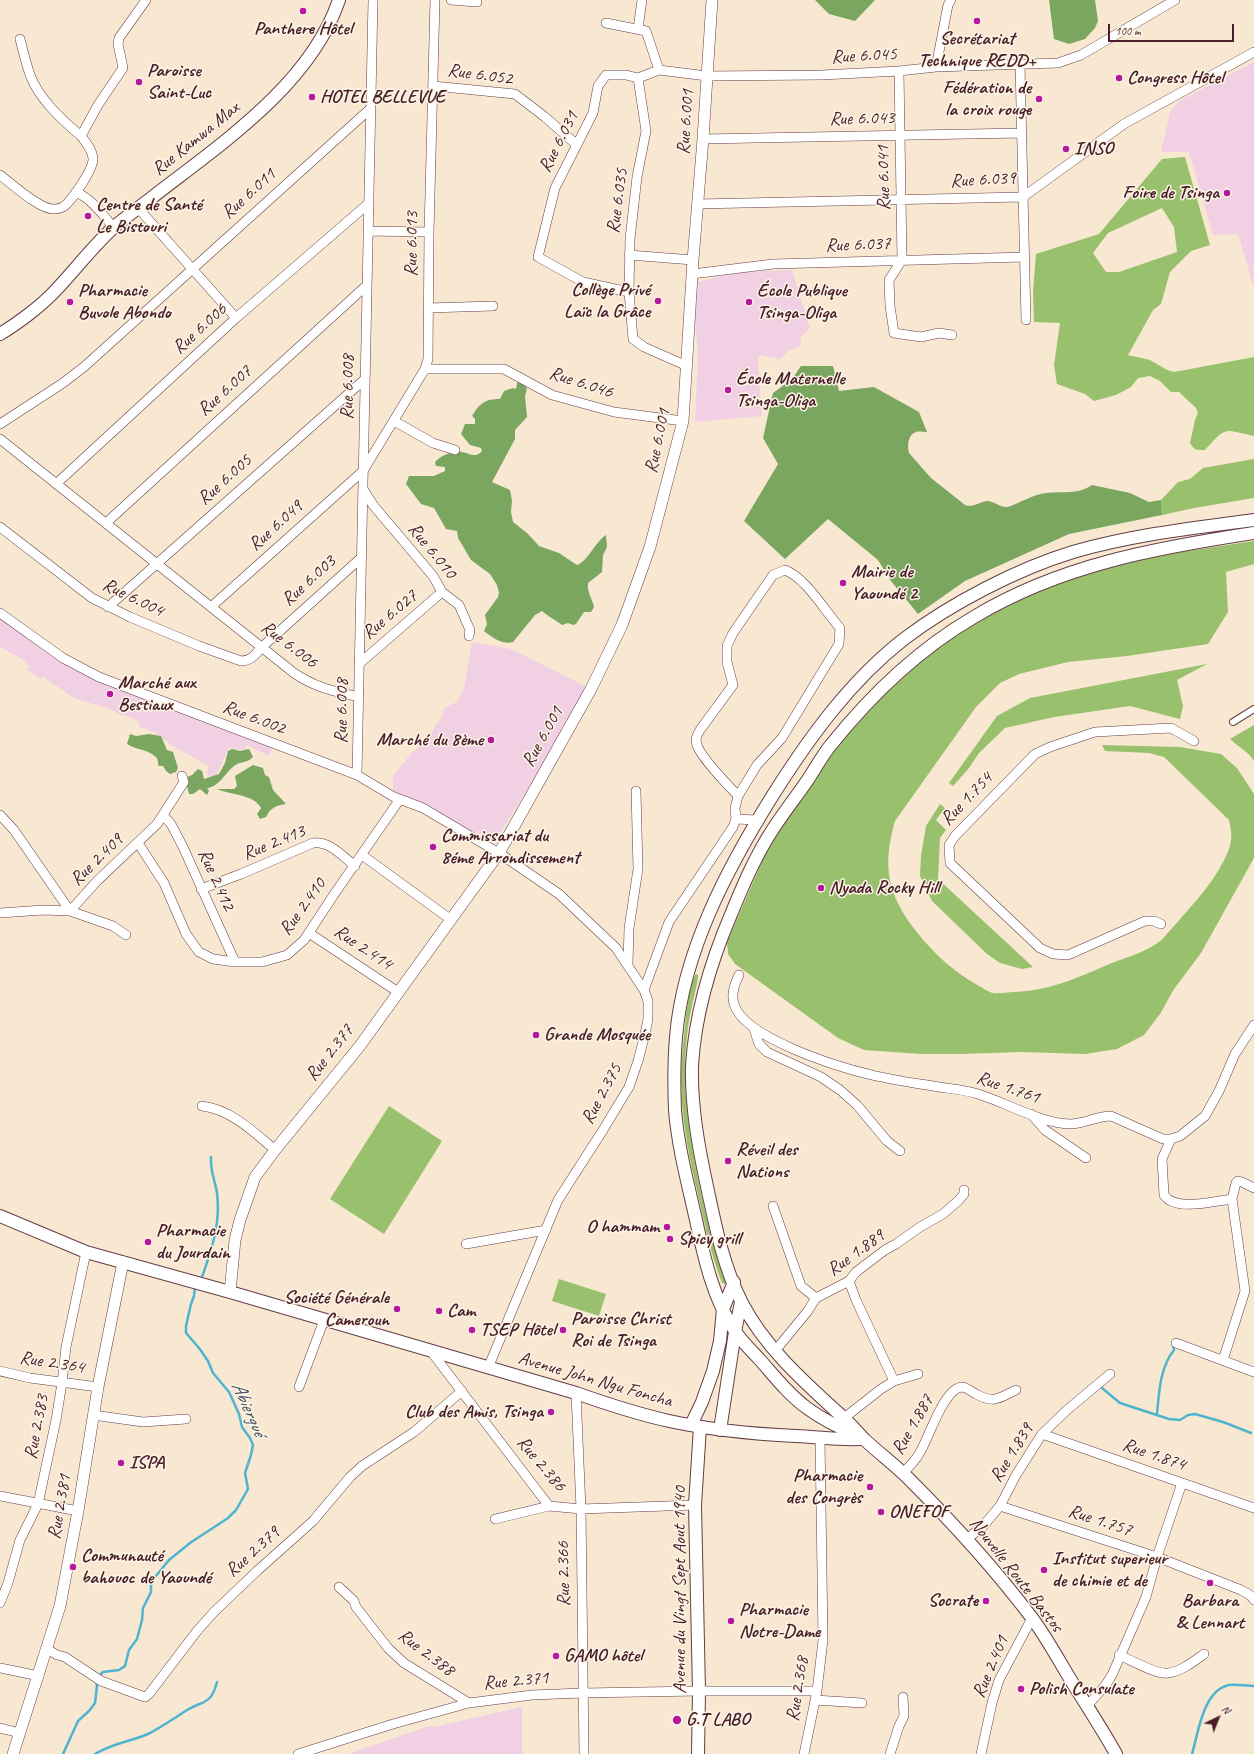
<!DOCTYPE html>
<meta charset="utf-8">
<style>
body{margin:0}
#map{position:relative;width:1254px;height:1754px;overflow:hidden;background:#f8e8d2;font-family:Caveat,sans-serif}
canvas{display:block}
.north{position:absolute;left:1198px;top:1698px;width:40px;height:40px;-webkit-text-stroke:3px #fcf5e5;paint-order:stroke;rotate:43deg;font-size:11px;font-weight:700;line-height:16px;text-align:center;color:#4a1f2b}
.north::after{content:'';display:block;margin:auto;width:14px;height:18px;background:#4a1f2b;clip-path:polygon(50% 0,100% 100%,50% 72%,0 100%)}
.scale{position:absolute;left:1108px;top:24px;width:126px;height:18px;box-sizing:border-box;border:2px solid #4a1f2b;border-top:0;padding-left:5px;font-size:12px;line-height:14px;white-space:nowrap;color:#4a1f2b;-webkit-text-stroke:3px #fcf5e5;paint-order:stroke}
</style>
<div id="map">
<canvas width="1254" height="1754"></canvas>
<div class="north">N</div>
<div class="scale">100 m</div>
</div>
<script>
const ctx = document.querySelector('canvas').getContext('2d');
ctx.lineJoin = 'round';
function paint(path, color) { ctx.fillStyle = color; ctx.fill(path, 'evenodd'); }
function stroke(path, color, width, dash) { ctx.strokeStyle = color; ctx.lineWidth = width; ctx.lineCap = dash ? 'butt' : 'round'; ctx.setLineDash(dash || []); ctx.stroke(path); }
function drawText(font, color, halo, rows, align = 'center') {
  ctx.font = font + ' Caveat,sans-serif'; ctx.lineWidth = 3; ctx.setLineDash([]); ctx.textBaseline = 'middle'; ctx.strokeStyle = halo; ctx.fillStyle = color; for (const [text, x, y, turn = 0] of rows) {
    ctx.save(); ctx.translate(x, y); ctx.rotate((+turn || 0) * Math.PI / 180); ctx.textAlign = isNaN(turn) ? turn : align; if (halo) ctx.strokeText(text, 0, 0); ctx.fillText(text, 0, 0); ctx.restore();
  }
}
paint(new Path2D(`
 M1254,62v226l-16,-54 -25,1 -24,-83h-28l9,-40 9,-11z
 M792,270l18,58 -9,9 -1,8 -3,3 -6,1 -11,10 -21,-4 -1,8 4,53 -67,6 3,-69 -3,-32 3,-39 39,-10z
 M0,608l73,55 199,84 -3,9 -22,-11 -4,6 -3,-2 -1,2 -10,-4 -13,29 -7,1 -2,-5 2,-6 -33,-18 -22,-16 -15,-5v-5l-16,-8 -1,2 -12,-7 -34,-10 -33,-22 -2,2 -14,-10 2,-3 -7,-7 -22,-12z
 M472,642l39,7 76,38 -30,55 -62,99 -102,-45v-20l16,-20 18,-18 13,-18 5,-13 12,-5 7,-14z
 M522,1707v47h-174l81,-28 5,1z`), '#f1d0e4');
paint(new Path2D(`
 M1185,157l25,88 -19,6 -21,21 -9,32 -8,6 -25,45 22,5 17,10 7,2 80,-15v79c-31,-6 -26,-11 -49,14 -9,0 -11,0 -15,-7l5,-23 3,-7 -2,-5 -17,-16h-8l-11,-11 -10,-5 -12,2 -7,9 -15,8 -22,6 -9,-7 -28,-10 -3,-19 6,-42 -26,-1 -1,-30 3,-38 63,-20 63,-75zM1162,208l12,19 3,25 -58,20h-13l-13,-19 15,-20z
 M1254,459v39l-60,10 -32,7 -1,-15 17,-18 12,-3 13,-11z
 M1254,541v23l-28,8 2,40 -20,32 -81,12 -59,6 -49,12 -19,9 -24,24 -81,114c-13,45 -8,73 21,110 18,23 38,41 63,55 4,2 9,6 14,7 6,1 14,-1 21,-1 41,-2 66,-16 103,-31 14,-5 27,-9 39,-17 7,-4 13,-13 19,-19 20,-23 43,-47 54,-76 4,-10 2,-20 0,-29l-65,-63 -15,-4 -44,-2 -3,-6 78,2 41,7 16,14 17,26v64l-53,95 -27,36 -14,25 -16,21 -27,14 -32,5 -63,-2 -62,2h-39l-57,-4 -26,-12 -103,-74 -7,-10 -1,-12 37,-85 19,-34 51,-74 35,-43 53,-49 75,-50 94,-37 49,-12z
 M1207,664l-30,16 6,26 -3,13 -50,-13 -76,11 -49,11 -26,25 -10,15 -16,18 -4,-3 48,-67 33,-18z
 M1254,725v36c-5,-9 -17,-15 -24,-22z
 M940,804l5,4 -9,12 10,10 -6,8 -2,41 95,88 -11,2 -22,-6 -13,-9 -55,-53 -12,-25 1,-20 5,-30z
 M696,974l2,1v4c-4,19 -9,37 -11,57 -6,54 3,104 14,157 7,30 13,60 25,88l-1,3 -3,-1c-11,-28 -17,-58 -24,-88 -9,-38 -17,-77 -17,-117 0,-21 3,-42 5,-63 2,-11 4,-34 10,-41z
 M389,1106l53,35 -58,93 -54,-35z
 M559,1279l47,15 -7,22 -47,-15z`), '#99c06c');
paint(new Path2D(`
 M815,0h60l-20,21 -26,-7z
 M1049,0h46l3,21 -3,7 -10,11 -16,5 -15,-5z
 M801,366h32l6,25 35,-4 45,25 8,20c-3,0 -8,-1 -11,0 -8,2 -9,14 -7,21l22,25 34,27c8,3 14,-3 22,-4 7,0 14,7 21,6 12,-4 26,-13 38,-14 17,-2 31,2 46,-8l38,8 19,9 12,-2 1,15 -93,19 -104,47 -47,33 -27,-33 -13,-21 -50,-41 -43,40 -41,-38 34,-57 -15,-26 10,-45 19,-14z
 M520,380l2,1 5,8 -2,7 2,21 -12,13v9l-23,43 18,8 2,11 -1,11 2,10 14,11 12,13 20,7 18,12c12,-5 18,-23 29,-30l1,12 -4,8 -1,17 -14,11c-1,10 4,14 6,24l-3,5h-7l-8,12 -3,1 -5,-2 -6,2c-6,-5 -15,-9 -20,-14l-7,4 -22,27c-11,3 -20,-4 -29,-11l3,-7 -2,-9 13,-18 1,-4 -2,-8 -7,-11 -19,-14 -13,-22 -1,-7 -11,-2 -12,-21 -13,-4 -15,-20 3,-8h25l11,-5v-4l-9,-1 -1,-4c6,-7 18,-11 27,-10 7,1 13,7 20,-1l-1,-3 -11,-3 -9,-11 4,-10h10v-5l-3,-3c8,-13 13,-17 28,-17l4,-8 9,-3 3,1 1,-6z
 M130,734l6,2 13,-2 12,2 6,14 6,2 5,16 -2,4 -6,2 -4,-3 -3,-5h-4c-2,-3 0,-6 -3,-9 -8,-8 -20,-7 -29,-13z
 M232,749l8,2 9,-2 4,8c-7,7 -13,4 -19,9 -9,7 -15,21 -27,22l2,3 -2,4 -7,-6 -7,5h-4l-4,-16 7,-3 6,-6 4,2 2,8 15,-5 6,-11 3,-12z
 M253,765l10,3 2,7 4,2 4,13 13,14c-9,1 -16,4 -20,13l-6,2 -3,-5 4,-6c-7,-14 -31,-13 -44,-19h17l3,-3 -2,-10z`), '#7aa660');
stroke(new Path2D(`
 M201,1280c10,-29 20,-56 16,-87 -2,-13 -7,-22 -6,-36
 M1102,1388l18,15 49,16 11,1 8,-5 7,-1 28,8 28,11
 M1157,1414c2,-21 3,-47 17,-64l-1,-6
 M99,1676l4,-4 16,-2 6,-4 4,-16 8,-11 5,-19 1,-12 8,-16v-10l18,-22 21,-17 38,-25 8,-8 12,-21 -3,-16 6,-18 2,-10 -3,-7 -8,-11 -3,-13 -10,-22 -16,-19 -5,-12 -9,-13 -13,-15v-7l5,-22 3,-8 1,-10
 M63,1754l15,-33 11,-10 6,-8 2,-17 -1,-6
 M95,1754c20,-12 36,-12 55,-21 13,-7 25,-15 37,-23 17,-10 24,-5 30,-28
 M1192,1754c6,-20 11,-64 37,-69 7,-1 17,1 25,1`), '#4fb4ce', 2.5);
const pedestrian = new Path2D(`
 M1233,722l21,-13`);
const minor = new Path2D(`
 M451,0l26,2
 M606,23l40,8 13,39
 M638,29l4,-29
 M20,39c3,12 6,24 10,36 9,24 32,45 51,61
 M1020,64l6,256
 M936,67l12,-62 3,-5
 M899,71l3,189 -13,20 1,26 4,27 27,4 18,-4 13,2
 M433,86l82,8 30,23 32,28
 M703,139l318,-6
 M0,175c12,9 40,35 54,34 2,0 7,-1 9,-2 9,-6 31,-39 30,-49 -1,-9 -7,-15 -12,-22l17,-31 25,-37 -5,-24 1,-6 27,-38
 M76,192c17,8 26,22 38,36
 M697,204l326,-7 101,-73 130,-72
 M138,208l98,110
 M368,231l61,1
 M629,255l64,5
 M692,274l81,-10 252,-7
 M629,292l-46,-10 -45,-25 17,-69 38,-75 5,-27 8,-11h20l12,3
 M428,308l65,-2
 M687,366l-43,-19 -11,-8 -4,-47 1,-53 7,-62 9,-46 -8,-53 21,-8 48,6 115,-1 77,-4 37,-4 122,-4 23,-8 94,-55
 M425,369h79l48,26 62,17 69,9
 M394,421l39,22 22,7
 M0,424l63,-41 22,-17 286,-258
 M0,439l294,234c22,15 40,18 65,24
 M56,484l180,-166 133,-115
 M363,489l10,16 60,71 9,16 17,13 11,25 -1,6
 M106,523l261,-238
 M0,527l92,71 38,19 69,29 42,15c10,0 15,-7 21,-14l100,-90
 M108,607l257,-228
 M211,607l152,-136 62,-102 3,-10 1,-127 6,-232
 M0,613l63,45 36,19 258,98 37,22 29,11 76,45 60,41 57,54 28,42 4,11v18l-3,15 -7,27 -9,26 -26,43 -45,70 -70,168
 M360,663l82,-71
 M357,775l16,-775
 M0,815l14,15 56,81 43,15 13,9
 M163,815l8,9 12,23 52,115
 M736,819l21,1
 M138,843l26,40 22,51 13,18 14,7 22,3h27l25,-7 17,-15 31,-47 65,-94
 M362,855l88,64
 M201,889l40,-15 72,-31c17,-2 29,13 42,23
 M0,913l43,-3 27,1 27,-30 60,-57 27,-42 -2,-6
 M1161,924l-7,-3h-9l-77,34 -15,-1 -13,-6 -90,-85 -1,-18 6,-9 80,-82 15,-7 45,-15 76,-4 23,13
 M309,933l89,59
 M628,964l1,-36 9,-59 -2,-78
 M739,975c-4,8 -8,20 -5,29 9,33 103,63 134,70 23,6 47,9 71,13 13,2 27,3 39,7 29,9 62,29 92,30 14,0 27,-8 41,-8l52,23h8l9,-3 25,-20 14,-25 16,-37 19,-29
 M644,990l25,-68 64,-95 3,-8 -1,-11 3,-12 19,-31 25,-27 57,-94 1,-16c-15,-17 -34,-50 -55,-58l-12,5 -40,58 -6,13v16l6,23 -33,45c-3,5 -5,9 -3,15 4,13 31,40 41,51
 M754,1029l5,15 8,8 54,25 19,13 17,15 30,36 13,10
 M202,1106c28,3 52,26 73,44
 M1031,1114l14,16 41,28
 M1171,1139l-9,20 2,36c11,17 50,6 68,4
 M773,1206l28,80 15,12
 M466,1244l80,-14
 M849,1281l7,19 38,81
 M1176,1343l78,29
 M430,1350l119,156
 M775,1351l32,-39 9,-14 33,-17 7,-9 29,-22 11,-6 24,-17 23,-13 15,-13 6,-7v-4
 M1223,1360l22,-69 -13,-92 4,-16 2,-2 4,1 12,6
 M0,1371l30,7 68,9
 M299,1387l25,-67
 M576,1393l5,116 3,245
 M93,1415l50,7 43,-3
 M844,1418l37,-29 13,-8 24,-7
 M1042,1434l212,74
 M903,1473c6,-6 12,-12 16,-19 9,-13 25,-68 44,-67 4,1 9,5 13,7 18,10 23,4 40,-4
 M0,1496l78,15
 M1000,1506l157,51 84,33 9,5 4,5
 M495,1519l54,-13 32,3 114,-4
 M967,1539l16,-13 17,-20 16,-31 26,-41 25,-24 43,-36
 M339,1587l15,14 2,6 32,41 16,15 65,40
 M0,1603l8,-20 12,-43 18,-36 18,-84 6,-37 4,-36 20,-95
 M47,1649l10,6 8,2 36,24 44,16 4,-3 48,-63 17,-19 43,-41 56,-50 37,-44 12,-11 52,-34 48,-41
 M1119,1655c12,5 38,20 49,18 14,-2 25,-11 36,-19
 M0,1668l39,8
 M815,1700l47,3
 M1087,1706l18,-20 7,-11 34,-78 11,-40 25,-74
 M0,1728l20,5
 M298,1754l95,-30 76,-21 63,-8 51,-2 116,-2h118
 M804,1754l13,-63 6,-51 -3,-202
 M890,1754l9,-28 5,-10 -1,-19
 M981,1754l11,-51 7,-23 33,-62`);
const tertiary = new Path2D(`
 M230,1292l5,-52 5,-20 15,-43 20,-27 84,-103 140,-194 92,-164 31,-64 28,-78 33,-126 10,-161 10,-121 9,-139
 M13,1754l47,-148 18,-95 20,-124 25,-125`);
const secondary = new Path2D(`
 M0,334c17,-10 41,-28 55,-43 20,-21 38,-45 59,-64 12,-10 24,-19 36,-28 69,-54 160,-113 189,-199
 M0,1216l86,36 144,40 346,101c31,11 62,21 93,28 42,9 85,13 127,15 22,1 43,4 64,3
 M691,1425l11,-23 11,-31 7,-30 3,-32 11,-27
 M720,1430l15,-98 6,-30
 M859,1436c-19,-8 -36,-16 -52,-28 -18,-13 -32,-31 -46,-47 -9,-10 -19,-19 -26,-30 -22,-32 -31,-74 -39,-111 -8,-36 -18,-73 -21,-110 -1,-24 -1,-49 1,-73 7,-86 52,-170 97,-242 36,-57 77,-114 131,-156 46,-35 113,-70 169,-87 59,-17 120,-24 181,-32
 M698,1754l1,-63 -4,-186 5,-78
 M1116,1754c-14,-25 -29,-48 -44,-72 -13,-21 -25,-44 -40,-64 -37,-49 -79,-95 -123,-139 -14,-14 -29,-25 -44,-39 -6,-6 -11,-12 -17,-18 -39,-36 -81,-71 -106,-119 -18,-35 -26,-74 -34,-112 -9,-41 -17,-83 -16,-125 3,-54 19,-105 40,-154 12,-29 24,-57 41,-83 11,-17 23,-32 34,-48 8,-12 15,-25 23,-35 40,-50 89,-97 144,-129 86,-52 182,-69 280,-84`);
stroke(pedestrian, '#643d44', 8);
stroke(minor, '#643d44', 10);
stroke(tertiary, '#643d44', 12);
stroke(secondary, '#643d44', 14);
stroke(pedestrian, '#fff', 6);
stroke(minor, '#fff', 9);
stroke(tertiary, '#fff', 11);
stroke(secondary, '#fff', 12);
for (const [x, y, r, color] of [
 [303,11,4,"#b5179e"],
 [977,21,4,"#b5179e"],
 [1119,78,4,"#b5179e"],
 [139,82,4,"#b5179e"],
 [312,97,4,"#b5179e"],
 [1039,99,4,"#b5179e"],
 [1066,149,4,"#b5179e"],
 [1227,193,4,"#b5179e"],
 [88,216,4,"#b5179e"],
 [658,301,4,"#b5179e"],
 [70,302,4,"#b5179e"],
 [749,302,4,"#b5179e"],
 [728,390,4,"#b5179e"],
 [843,583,4,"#b5179e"],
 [110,694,4,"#b5179e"],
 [491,740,4,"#b5179e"],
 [433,847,4,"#b5179e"],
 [821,888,4,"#b5179e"],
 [536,1035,4,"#b5179e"],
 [728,1161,4,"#b5179e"],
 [667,1227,4,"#b5179e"],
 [670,1239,4,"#b5179e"],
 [148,1242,4,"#b5179e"],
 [397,1309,4,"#b5179e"],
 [439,1311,4,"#b5179e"],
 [472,1330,4,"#b5179e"],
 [563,1330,4,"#b5179e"],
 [551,1412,4,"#b5179e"],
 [121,1463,4,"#b5179e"],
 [870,1487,4,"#b5179e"],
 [881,1512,4,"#b5179e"],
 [73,1567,4,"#b5179e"],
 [1044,1570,4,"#b5179e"],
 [1210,1583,4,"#b5179e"],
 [986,1601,4,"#b5179e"],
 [731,1621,4,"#b5179e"],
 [556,1656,4,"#b5179e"],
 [1021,1689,4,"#b5179e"],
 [677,1720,5,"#b5179e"]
]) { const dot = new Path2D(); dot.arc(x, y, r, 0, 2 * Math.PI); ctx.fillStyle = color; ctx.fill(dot); stroke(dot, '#fcf5e5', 1.5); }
drawText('bold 19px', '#4a1f2b', '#fcf5e5', [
 ["Panthere Hôtel",303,29,"center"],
 ["Secrétariat",977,39,"center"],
 ["Technique REDD+",977,61,"center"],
 ["Paroisse",147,71],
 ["Saint-Luc",147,93],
 ["Congress Hôtel",1127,78],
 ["Fédération de",1031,88,"right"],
 ["la croix rouge",1031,110,"right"],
 ["HOTEL BELLEVUE",320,97],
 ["INSO",1074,149],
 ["Foire de Tsinga",1219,193,"right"],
 ["Centre de Santé",96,205],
 ["Le Bistouri",96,227],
 ["Collège Privé",650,290,"right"],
 ["Laïc la Grâce",650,312,"right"],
 ["Pharmacie",78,291],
 ["Buvole Abondo",78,313],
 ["École Publique",757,291],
 ["Tsinga-Oliga",757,313],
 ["École Maternelle",736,379],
 ["Tsinga-Oliga",736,401],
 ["Mairie de",851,572],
 ["Yaoundé 2",851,594],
 ["Marché aux",118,683],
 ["Bestiaux",118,705],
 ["Marché du 8ème",483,740,"right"],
 ["Commissariat du",441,836],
 ["8éme Arrondissement",441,858],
 ["Nyada Rocky Hill",829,888],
 ["Grande Mosquée",544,1035],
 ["Réveil des",736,1150],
 ["Nations",736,1172],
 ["O hammam",659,1227,"right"],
 ["Pharmacie",156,1231],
 ["du Jourdain",156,1253],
 ["Spicy grill",678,1239],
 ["Société Générale",389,1298,"right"],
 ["Cameroun",389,1320,"right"],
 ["Cam",447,1311],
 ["Paroisse Christ",571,1319],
 ["Roi de Tsinga",571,1341],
 ["TSEP Hôtel",480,1330],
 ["Club des Amis, Tsinga",543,1412,"right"],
 ["ISPA",129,1463],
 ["Pharmacie",862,1476,"right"],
 ["des Congrès",862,1498,"right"],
 ["ONEFOF",889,1512],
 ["Communauté",81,1556],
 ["bahouoc de Yaoundé",81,1578],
 ["Institut superieur",1052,1559],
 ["de chimie et de",1052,1581],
 ["Socrate",978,1601,"right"],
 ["Barbara",1210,1601,"center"],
 ["& Lennart",1210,1623,"center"],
 ["Pharmacie",739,1610],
 ["Notre-Dame",739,1632],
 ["GAMO hôtel",564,1656],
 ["Polish Consulate",1029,1689],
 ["G.T LABO",686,1720]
], 'left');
drawText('19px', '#4a1f2b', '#fcf5e5', [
 ["Rue 6.045",864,56,-3],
 ["Rue 6.052",480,75,8],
 ["Rue 6.043",862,119,-1],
 ["Rue 6.001",686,122,-86],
 ["Rue Kamwa Max",196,139,-39],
 ["Rue 6.031",559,142,-63],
 ["Rue 6.041",884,178,-91],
 ["Rue 6.039",983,180,-3],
 ["Rue 6.011",249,194,-42],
 ["Rue 6.035",618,201,-82],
 ["Rue 6.013",412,244,-89],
 ["Rue 6.037",858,245,-2],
 ["Rue 6.006",200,329,-42],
 ["Rue 6.046",581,383,18],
 ["Rue 6.008",348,387,-89],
 ["Rue 6.007",225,391,-42],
 ["Rue 6.001",658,441,-78],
 ["Rue 6.005",225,480,-42],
 ["Rue 6.049",276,526,-42],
 ["Rue 6.010",432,551,51],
 ["Rue 6.003",309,581,-42],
 ["Rue 6.004",133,598,26],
 ["Rue 6.027",390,615,-40],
 ["Rue 6.006",289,645,37],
 ["Rue 6.008",342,711,-89],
 ["Rue 6.002",254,718,21],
 ["Rue 6.001",543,737,-61],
 ["Rue 1.754",967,799,-46],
 ["Rue 2.413",274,843,-22],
 ["Rue 2.409",97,860,-44],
 ["Rue 2.412",216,880,66],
 ["Rue 2.410",303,907,-54],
 ["Rue 2.414",363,948,34],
 ["Rue 2.377",330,1053,-52],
 ["Rue 1.761",1008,1088,19],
 ["Rue 2.375",602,1094,-62],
 ["Rue 1.889",856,1253,-36],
 ["Rue 2.364",52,1363,9],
 ["Avenue John Ngu Foncha",595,1380,16],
 ["Rue 1.887",913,1425,-60],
 ["Rue 2.383",37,1427,-79],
 ["Rue 1.839",1012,1453,-58],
 ["Rue 1.874",1154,1455,19],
 ["Rue 2.386",541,1464,50],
 ["Rue 2.381",60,1507,-80],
 ["Rue 1.757",1100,1521,18],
 ["Rue 2.379",253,1552,-42],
 ["Rue 2.366",564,1574,-91],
 ["Nouvelle Route Bastos",1016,1575,52],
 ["Avenue du Vingt Sept Aout 1940",680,1590,-90],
 ["Rue 2.388",426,1653,37],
 ["Rue 2.401",991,1667,-67],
 ["Rue 2.371",516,1681,-5],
 ["Rue 2.368",798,1689,-81]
]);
drawText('italic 20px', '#4c5364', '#fcf5e5', [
 ["Abiergué",248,1409,66]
]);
</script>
